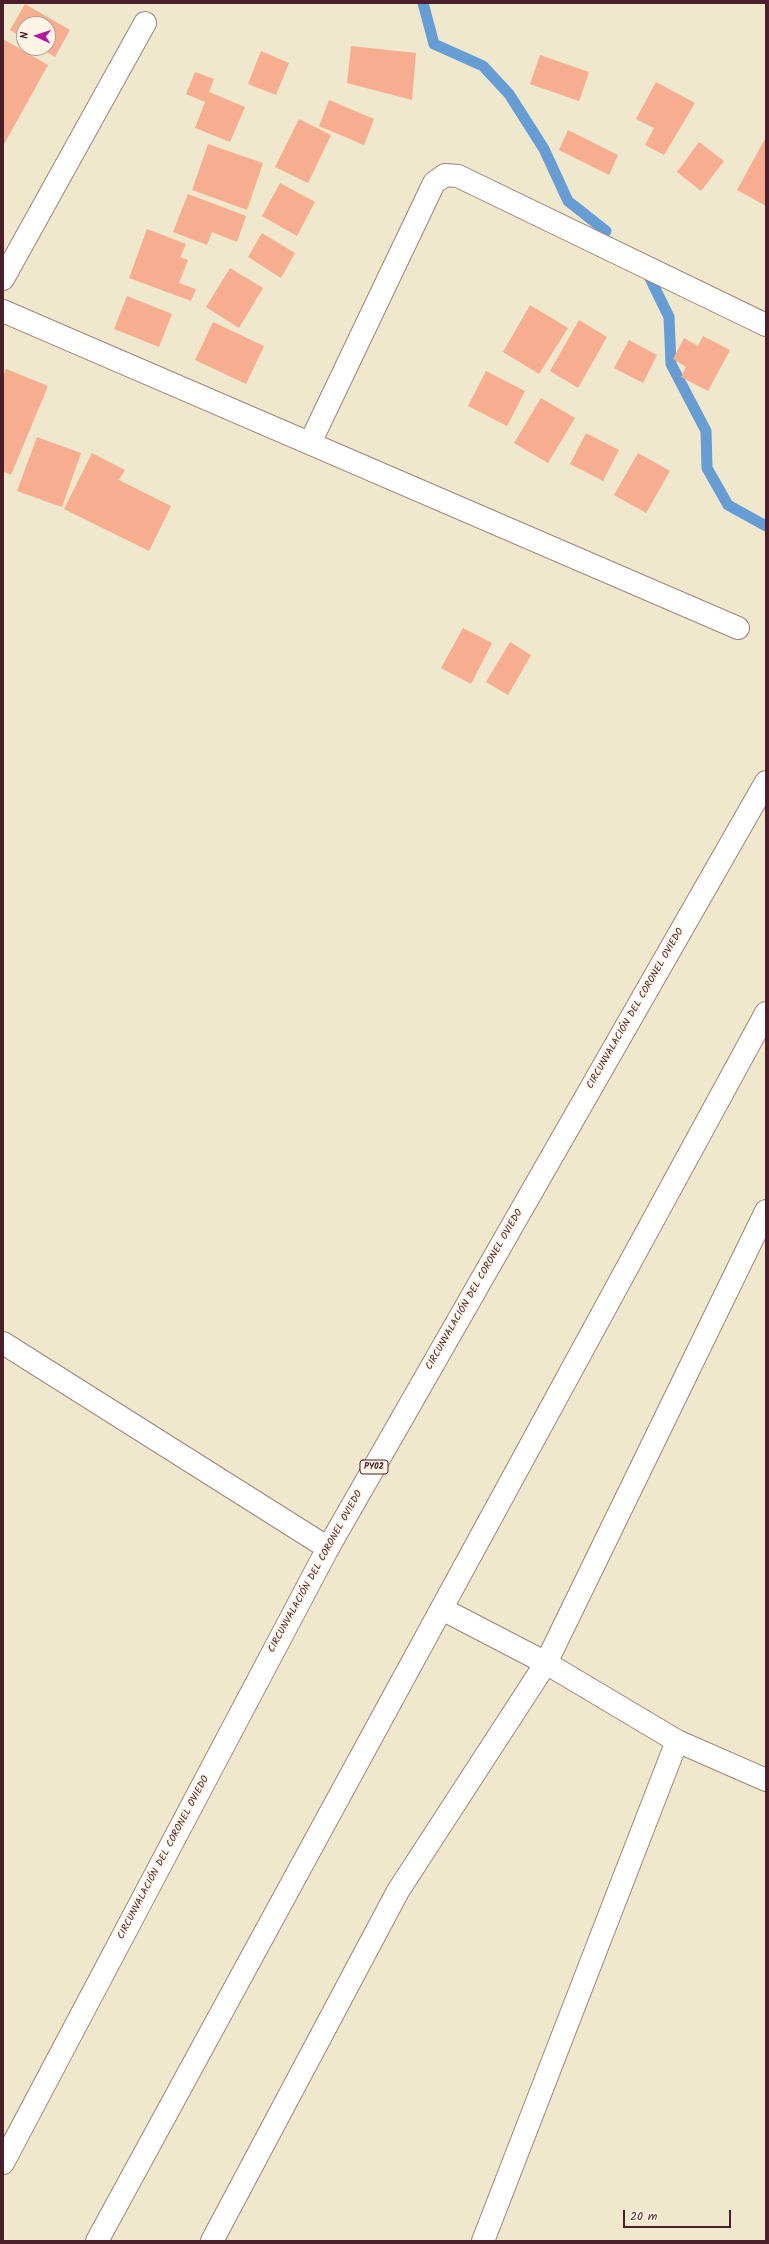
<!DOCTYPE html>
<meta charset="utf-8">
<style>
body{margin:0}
#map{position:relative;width:769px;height:2244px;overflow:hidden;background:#efe8cc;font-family:Kalam,sans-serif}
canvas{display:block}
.frame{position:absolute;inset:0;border:4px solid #4a1f2b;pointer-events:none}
.north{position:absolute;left:16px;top:16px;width:40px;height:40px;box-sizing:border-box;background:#fcf5e5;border:1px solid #b59f9b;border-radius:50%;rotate:273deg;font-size:11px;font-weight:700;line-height:16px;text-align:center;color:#4a1f2b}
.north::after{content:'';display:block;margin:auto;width:14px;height:18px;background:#b5179e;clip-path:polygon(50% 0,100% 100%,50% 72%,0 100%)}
.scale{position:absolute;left:623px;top:2210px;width:108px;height:18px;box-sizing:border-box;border:2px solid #4a1f2b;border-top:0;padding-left:5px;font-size:12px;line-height:14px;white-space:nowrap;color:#4a1f2b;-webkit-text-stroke:3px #fcf5e5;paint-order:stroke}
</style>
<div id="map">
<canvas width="769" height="2244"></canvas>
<div class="frame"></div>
<div class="north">N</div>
<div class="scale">20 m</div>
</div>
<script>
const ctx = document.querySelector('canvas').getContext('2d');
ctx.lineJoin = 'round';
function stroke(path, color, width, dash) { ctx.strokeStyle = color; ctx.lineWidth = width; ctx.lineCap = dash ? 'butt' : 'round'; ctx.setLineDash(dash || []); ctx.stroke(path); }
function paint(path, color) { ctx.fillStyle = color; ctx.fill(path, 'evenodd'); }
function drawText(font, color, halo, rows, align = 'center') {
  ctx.font = font + ' Kalam,sans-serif'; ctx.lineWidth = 3; ctx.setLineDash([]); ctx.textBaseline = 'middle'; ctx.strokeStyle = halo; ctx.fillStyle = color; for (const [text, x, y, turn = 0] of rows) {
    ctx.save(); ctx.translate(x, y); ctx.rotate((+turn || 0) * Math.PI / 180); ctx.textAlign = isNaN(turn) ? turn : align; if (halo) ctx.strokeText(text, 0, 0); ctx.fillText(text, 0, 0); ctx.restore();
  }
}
stroke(new Path2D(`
 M423,3l11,41 49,22 26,28 35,55 24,52 38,30
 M646,270l23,47 2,47 35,67 1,37 21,37 38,21`), '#669dd4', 11);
paint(new Path2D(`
 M25,4l45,26 -15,27 -15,-9h8v-24h-24v15l-14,-9z
 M3,39l45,26 -45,81z
 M351,46l65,7 -4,47 -65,-17z
 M261,51l28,12 -13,32 -28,-11z
 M540,55l49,17 -10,29 -49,-17z
 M195,72l19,7 -5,13 36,15 -15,35 -35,-14 10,-26 -19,-8z
 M656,82l39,21 -31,52 -19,-10 9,-17 -18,-9z
 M329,100l45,19 -10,26 -45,-19z
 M299,119l32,16 -23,48 -33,-16z
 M568,130l50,25 -9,20 -50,-25z
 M766,137v69l-29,-16z
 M699,142l25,19 -23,30 -24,-19z
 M208,144l55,19 -16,47 -55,-20z
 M280,183l35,19 -18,34 -35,-20z
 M188,194l58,22 -9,26 -25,-10 -5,13 -34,-13z
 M147,229l39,15 -6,13 8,3 -9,23 17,6 -5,12 -62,-23z
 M262,233l33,20 -14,25 -33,-21z
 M230,268l33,20 -24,40 -33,-21z
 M127,296l45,18 -13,33 -45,-18z
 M530,305l38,23 -29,46 -36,-22z
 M579,320l28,17 -29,51 -28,-17z
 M213,322l51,24 -18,38 -51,-24z
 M703,336l27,14 -22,41 -27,-14 5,-10 -13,-8 11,-21 14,8z
 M629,340l28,15 -14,28 -29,-15z
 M6,369l42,17 -37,89 -8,-4v-94z
 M486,371l39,20 -18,35 -39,-20z
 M541,398l34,20 -27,45 -34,-20z
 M586,433l33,17 -16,31 -33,-17z
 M37,437l44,16 -19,54 -45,-16z
 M92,453l33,17 -6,10 52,26 -22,45 -85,-42z
 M638,453l32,18 -24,42 -32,-18z
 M463,628l29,15 -21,41 -30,-16z
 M510,642l21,13 -23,40 -22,-13z`), '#f7ad8f');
const minor = new Path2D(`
 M3,279l142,-256
 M3,311l735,317
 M310,443l124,-260 11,-8 13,1 308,149
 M3,1343l325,205
 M442,1609l104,54 131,78 89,39
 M212,2241l186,-350 148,-228 220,-452
 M483,2241l194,-500`);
const highway = new Path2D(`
 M3,2163l325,-615 438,-766
 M97,2241l669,-1228`);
stroke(minor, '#9c847c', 24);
stroke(highway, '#9c847c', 24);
stroke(minor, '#fff', 22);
stroke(highway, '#fff', 22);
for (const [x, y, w] of [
 [374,1467,28]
]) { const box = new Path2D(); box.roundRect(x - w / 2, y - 7, w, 14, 3); ctx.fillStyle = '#fcf5e5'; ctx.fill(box); stroke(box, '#4a1f2b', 1); }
drawText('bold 9px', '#4a1f2b', null, [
 ["PY02",374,1467]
]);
drawText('10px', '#4a1f2b', '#fcf5e5', [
 ["CIRCUNVALACIÓN DEL CORONEL OVIEDO",636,1009,-60],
 ["CIRCUNVALACIÓN DEL CORONEL OVIEDO",475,1290,-60],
 ["CIRCUNVALACIÓN DEL CORONEL OVIEDO",316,1572,-61],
 ["CIRCUNVALACIÓN DEL CORONEL OVIEDO",164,1858,-62]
]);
</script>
